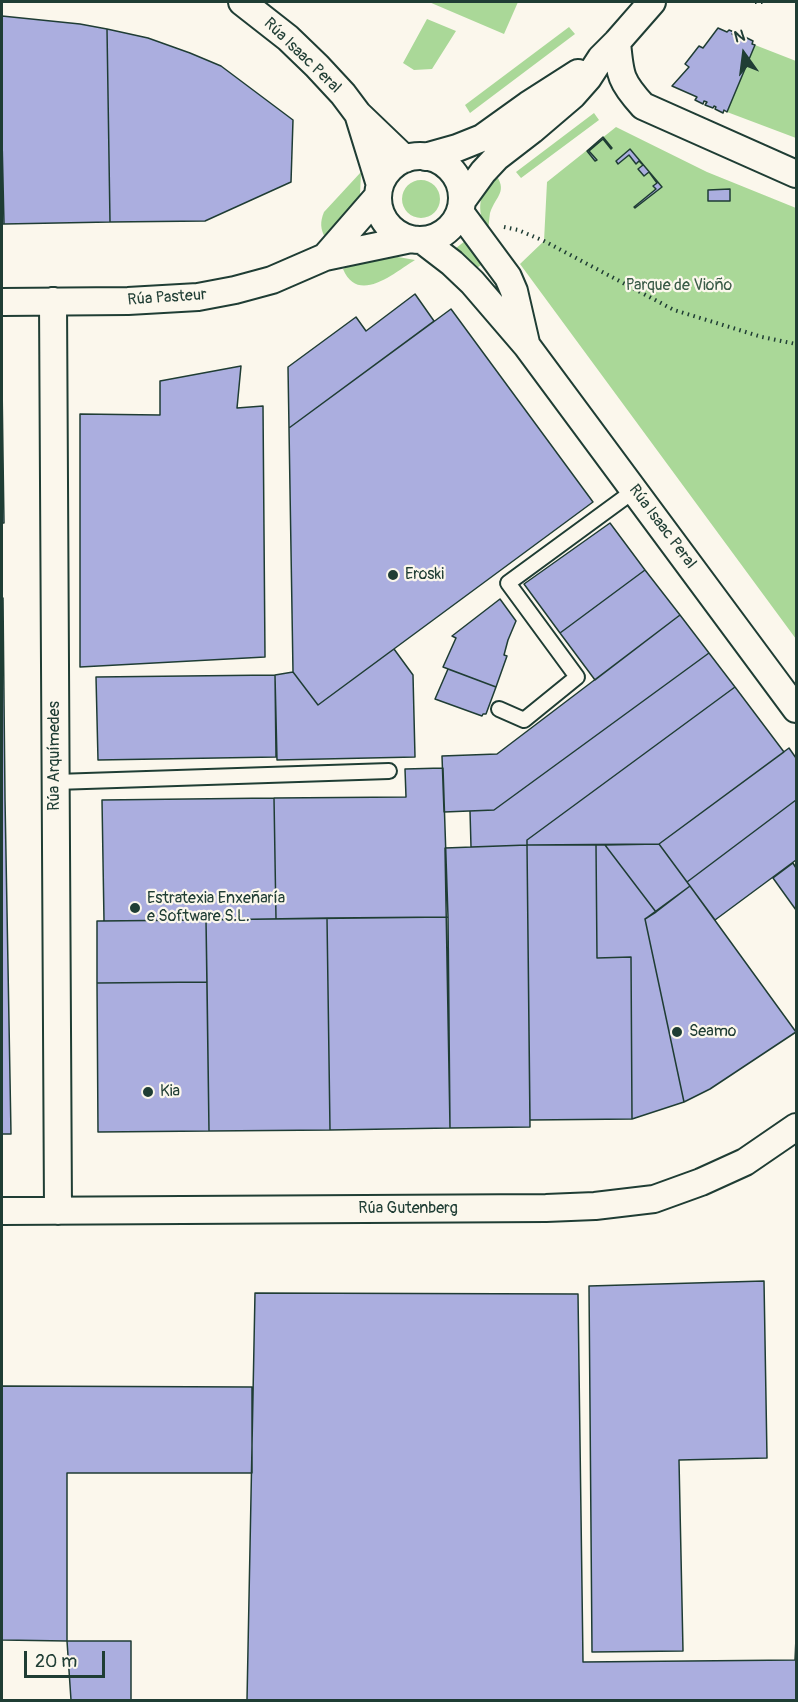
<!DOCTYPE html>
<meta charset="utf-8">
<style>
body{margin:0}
#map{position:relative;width:798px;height:1702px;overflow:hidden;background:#fbf7ec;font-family:Pangolin,sans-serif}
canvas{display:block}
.frame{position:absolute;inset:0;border:3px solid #1f3d34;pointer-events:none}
.north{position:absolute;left:714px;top:24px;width:60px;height:60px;-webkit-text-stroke:4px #fbf7ec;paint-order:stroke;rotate:346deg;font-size:16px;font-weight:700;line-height:24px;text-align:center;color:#1f3d34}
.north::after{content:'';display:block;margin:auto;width:21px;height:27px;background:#1f3d34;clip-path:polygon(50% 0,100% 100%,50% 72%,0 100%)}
.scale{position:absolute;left:24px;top:1651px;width:81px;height:27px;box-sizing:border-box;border:3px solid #1f3d34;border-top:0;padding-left:8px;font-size:18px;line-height:21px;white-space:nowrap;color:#1f3d34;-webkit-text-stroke:4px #fbf7ec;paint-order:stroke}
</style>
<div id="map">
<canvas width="798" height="1702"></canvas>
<div class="frame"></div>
<div class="north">N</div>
<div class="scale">20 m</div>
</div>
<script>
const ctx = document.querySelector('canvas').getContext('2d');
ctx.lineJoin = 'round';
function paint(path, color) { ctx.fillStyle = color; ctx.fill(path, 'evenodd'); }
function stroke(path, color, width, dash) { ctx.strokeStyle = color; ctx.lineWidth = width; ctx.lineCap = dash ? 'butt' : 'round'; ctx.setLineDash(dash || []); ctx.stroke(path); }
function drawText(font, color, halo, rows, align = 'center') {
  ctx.font = font + ' Pangolin,sans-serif'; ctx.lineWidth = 4.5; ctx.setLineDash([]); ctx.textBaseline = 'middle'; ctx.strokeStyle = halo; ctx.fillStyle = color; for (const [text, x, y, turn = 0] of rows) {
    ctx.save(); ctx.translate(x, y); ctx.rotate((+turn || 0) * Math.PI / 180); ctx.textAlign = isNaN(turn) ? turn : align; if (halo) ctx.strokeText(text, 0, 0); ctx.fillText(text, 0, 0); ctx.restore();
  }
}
paint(new Path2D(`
 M429,2h89l-14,32z
 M427,19l29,12 -24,38 -18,1 -11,-7z
 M569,27l6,7 -105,79 -5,-8z
 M755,45l41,16v77l-69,-26z
 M594,113l5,7 -78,58 -5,-6z
 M616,127l91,45 89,36v431l-276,-375 24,-23 3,-59z
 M361,172l-1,24 -4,9 -30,34c-6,-10 -6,-17 -2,-27z
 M494,172c15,20 2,23 -4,41 -1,6 -1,14 -3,20 -12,-28 -7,-36 7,-61z
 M402 199a19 19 0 1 1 38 0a19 19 0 1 1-38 0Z
 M465,241l16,24 -7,5 -23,-18z
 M398,257l17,3c-21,13 -57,45 -72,9 18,-9 35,-11 55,-12z`), '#aad898');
const building = new Path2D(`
 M2,16l78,8 27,5 3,193 -106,2 -2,-86z
 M718,28l9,4 2,-2 5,2 -2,2 3,2v-3l8,3 -1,3 2,1 1,-3 8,4 -1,3 3,1 -28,67 -3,-2 -1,3 -8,-4 1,-2 -2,-1 -1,2 -8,-3 2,-3 -3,-1 -1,3 -8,-4 2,-3 -25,-11 17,-19 -4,-3 14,-18 4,2z
 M107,29l41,9 42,15 31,13 72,54 -2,62 -86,39 -95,1z
 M603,137l9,11 -1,1 -8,-10 -14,12 8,9 -2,1 -8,-10z
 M2,138l2,86h-2z
 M630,149l32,38 -27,21 -1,-1 22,-18 -3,-3 4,-3 -8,-11 -5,4 -6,-7 5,-4 -4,-4 -3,3 -7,-9 -11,9 -2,-3z
 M730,189v12h-22v-11z
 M415,294l19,27 -145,107 -1,-61 68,-50 10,14z
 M451,309l142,193 -275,203 -25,-33 -4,-244z
 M241,366l-4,42 26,-2 2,251 -185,10v-253l80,1v-34z
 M2,382l1,74 1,67h-2z
 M610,523l35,47 -85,63 -36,-49z
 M645,570l35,45 -85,65 -35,-47z
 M2,598h1l2,201 6,335h-9z
 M500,599l16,22 -8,19 -4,15 3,1 -11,31 -53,-20 13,-29 -4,-2z
 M680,615l29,38 -215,157 -50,2 -2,-56 55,-2z
 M394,649l19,26 2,82 -138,3 -2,-85 18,-3 25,33z
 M709,653l26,34 -208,153v5l-56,2 -1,-36 24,-1z
 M448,669l48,18 -10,27h-3l-1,2 -47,-17z
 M275,675l1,82 -178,3 -2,-83z
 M735,687l49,65 -125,92 -132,1v-5z
 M789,748l7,10v42l-109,82 -28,-38z
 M443,768l5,149 -172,2 -2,-121 132,-1 -1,-28z
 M274,798l2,121 -172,2 -2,-121z
 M796,800v60l-81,60 -28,-38z
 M659,844l31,42 -34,26 -51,-67z
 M527,845l3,282 -80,1 -5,-280z
 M527,845h69l1,113 34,-1 1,162 -102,1z
 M596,845h9l51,67 -11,7 39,183 -52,17 -1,-162 -34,1z
 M793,863l3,5v42l-23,-32z
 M690,886l106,146 -86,57 -26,13 -39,-183z
 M448,917l2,211 -120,2 -3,-212z
 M327,918l3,212 -121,1 -3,-211z
 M206,920l1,62 -110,1v-62z
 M207,982l2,149 -111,1 -1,-149z
 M764,1281l3,177 -88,2 4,191 -91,1 -3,-366z
 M255,1293l323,1 5,368 212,-2 1,-22v62h-549z
 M2,1386l250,1v86h-185v168l-65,-1z
 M67,1641h64v59h-60z`);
paint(building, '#abaedf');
stroke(building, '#1f3d34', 1.5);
const service = new Path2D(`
 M499,709l25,11 53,-43 -69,-94 127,-93
 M56,782l333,-11`);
const minor = new Path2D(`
 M242,2l46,36 29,28 26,28 15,20 47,45
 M617,42c3,33 3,39 26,64l153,68
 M359,117l21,68
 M378 198a42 42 0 1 1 84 0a42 42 0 1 1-84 0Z
 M425,157l32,-9 25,-10 46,-33 50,-32
 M462,201l21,-29 14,-15 35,-27 41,-35 15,-17 13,-20 16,-16 35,-40
 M460,212l48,65 6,14 12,52
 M422,240l30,23 20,19 55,64 269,363
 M325,257l53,-61
 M53,301l5,910
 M2,302l126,-1 70,-4 37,-7 37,-10 53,-23 86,-18
 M2,1211l544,-3 49,-2 59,-7 47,-17 44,-20 51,-35`);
stroke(service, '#1f3d34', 18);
stroke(minor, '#1f3d34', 30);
stroke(new Path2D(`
 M755,2h12
 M504,227l14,3 26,11 130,69 88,27 34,7`), '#1f3d34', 4, [1.5, 4.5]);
stroke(service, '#fbf7ec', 14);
stroke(minor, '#fbf7ec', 26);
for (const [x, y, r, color] of [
 [393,575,6,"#1f3d34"],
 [135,908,6,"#1f3d34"],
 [677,1032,6,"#1f3d34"],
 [148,1092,6,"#1f3d34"]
]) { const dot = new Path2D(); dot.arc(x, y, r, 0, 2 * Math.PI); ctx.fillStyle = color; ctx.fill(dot); stroke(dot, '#fbf7ec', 2); }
drawText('16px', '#1f3d34', '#fbf7ec', [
 ["Rúa Isaac Peral",302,56,44],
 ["Rúa Pasteur",167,298,-4],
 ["Rúa Isaac Peral",662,527,53],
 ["Rúa Arquímedes",55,756,-90],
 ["Rúa Gutenberg",408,1209]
]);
drawText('16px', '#3b5c48', '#fbf7ec', [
 ["Parque de Vioño",679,286]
]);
drawText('16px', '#1f3d34', '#fbf7ec', [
 ["Eroski",405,575],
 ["Estratexia Enxeñaría",147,899],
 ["e Software S.L.",147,917],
 ["Seamo",689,1032],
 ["Kia",160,1092]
], 'left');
</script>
